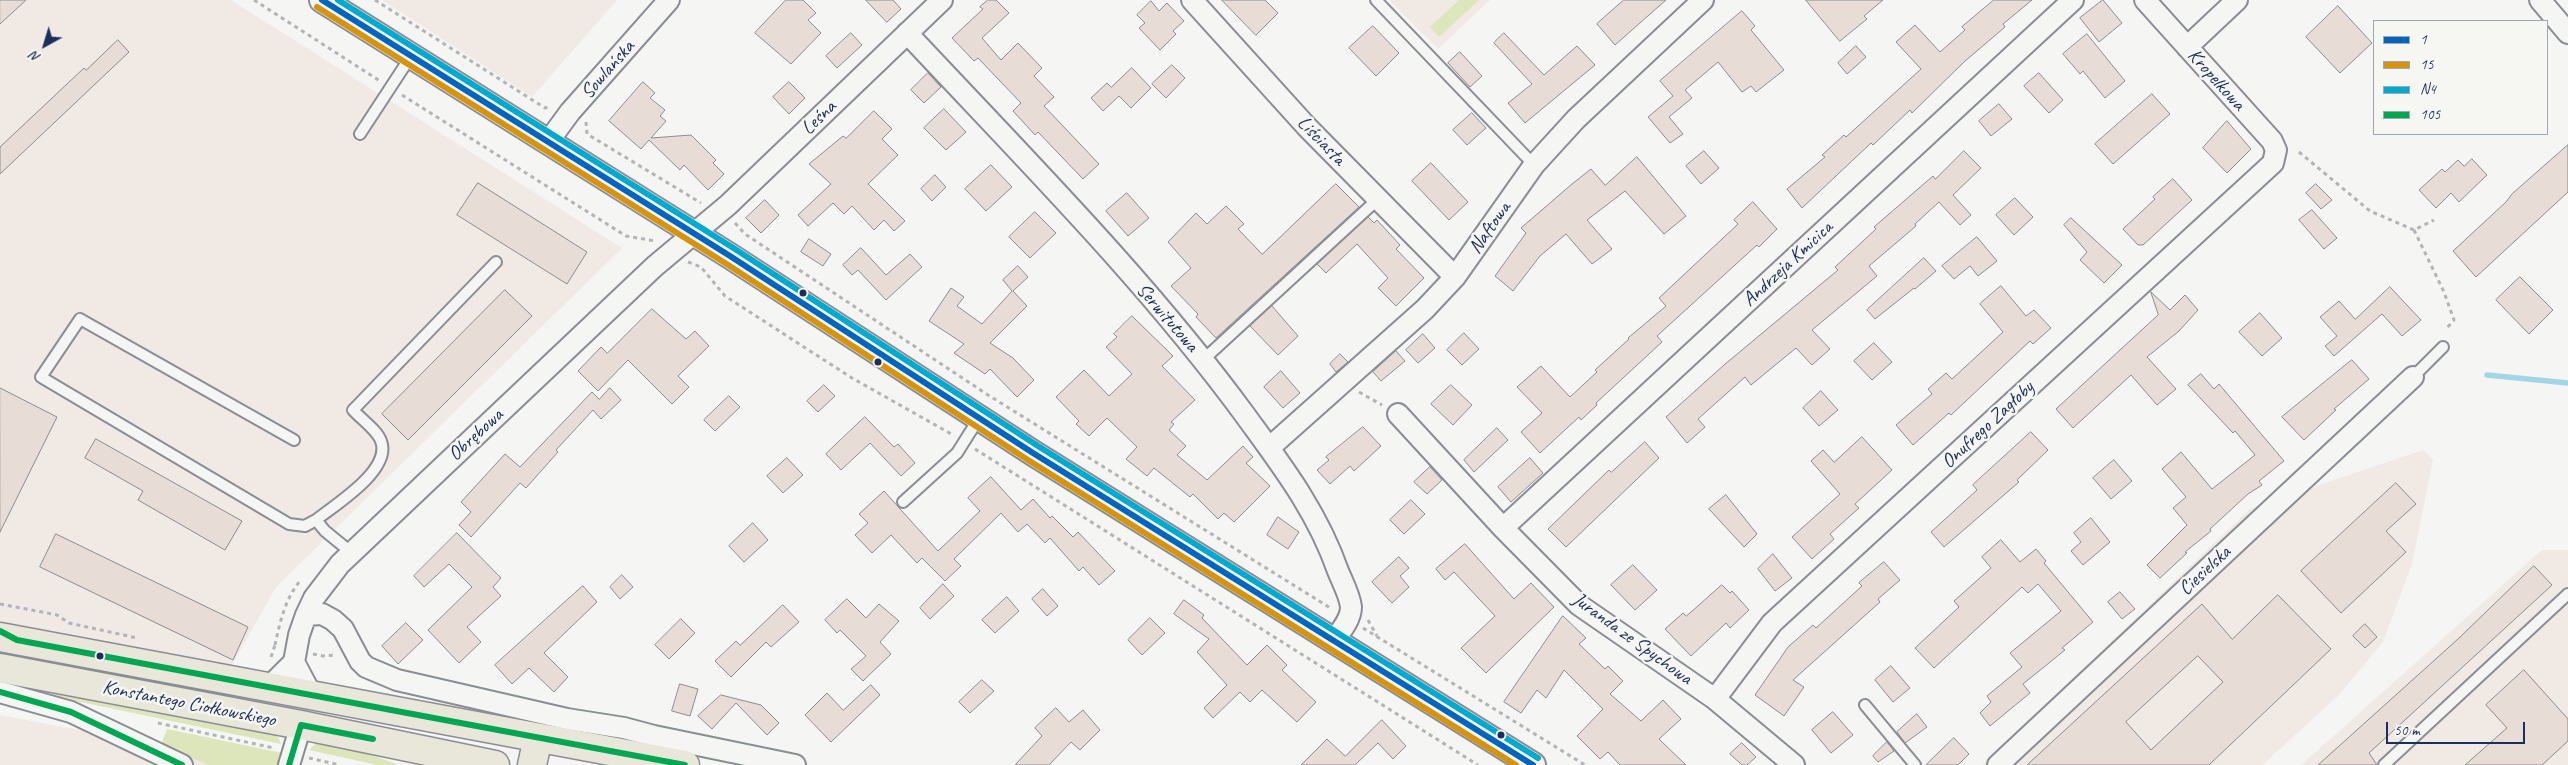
<!DOCTYPE html>
<meta charset="utf-8">
<style>
body{margin:0}
#map{position:relative;width:2568px;height:765px;overflow:hidden;background:#f5f5f3;font-family:Caveat,sans-serif}
canvas{display:block}
.legend{position:absolute;left:2373px;top:20px;width:175px;height:115px;box-sizing:border-box;background:#f6f6f2;border:1px solid #9ea6b7;margin:0;padding:6px 9px;list-style:none;font-size:15px;color:#1b2f5e}
.legend li{display:flex;align-items:center;gap:10px;height:25px}
.legend b{width:25px;border:1px solid #9ea6b7}
.north{position:absolute;left:20px;top:20px;width:50px;height:50px;-webkit-text-stroke:4px #f6f6f2;paint-order:stroke;rotate:219deg;font-size:14px;font-weight:700;line-height:20px;text-align:center;color:#1b2f5e}
.north::after{content:'';display:block;margin:auto;width:18px;height:22px;background:#1b2f5e;clip-path:polygon(50% 0,100% 100%,50% 72%,0 100%)}
.scale{position:absolute;left:2386px;top:722px;width:139px;height:22px;box-sizing:border-box;border:2px solid #1b2f5e;border-top:0;padding-left:6px;font-size:15px;line-height:18px;white-space:nowrap;color:#1b2f5e;-webkit-text-stroke:4px #f6f6f2;paint-order:stroke}
</style>
<div id="map">
<canvas width="2568" height="765"></canvas>
<ul class="legend">
<li><b style="height:6px;background:#0065bd"></b>1</li>
<li><b style="height:6px;background:#d6940e"></b>15</li>
<li><b style="height:6px;background:#00a9ce"></b>N4</li>
<li><b style="height:6px;background:#00a651"></b>105</li>
</ul>
<div class="north">N</div>
<div class="scale">50 m</div>
</div>
<script>
const ctx = document.querySelector('canvas').getContext('2d');
ctx.lineJoin = 'round';
function paint(path, color) { ctx.fillStyle = color; ctx.fill(path, 'evenodd'); }
function stroke(path, color, width, dash) { ctx.strokeStyle = color; ctx.lineWidth = width; ctx.lineCap = dash ? 'butt' : 'round'; ctx.setLineDash(dash || []); ctx.stroke(path); }
function drawText(font, color, halo, rows, align = 'center') {
  ctx.font = font + ' Caveat,sans-serif'; ctx.lineWidth = 5; ctx.setLineDash([]); ctx.textBaseline = 'middle'; ctx.strokeStyle = halo; ctx.fillStyle = color; for (const [text, x, y, turn = 0] of rows) {
    ctx.save(); ctx.translate(x, y); ctx.rotate((+turn || 0) * Math.PI / 180); ctx.textAlign = isNaN(turn) ? turn : align; if (halo) ctx.strokeText(text, 0, 0); ctx.fillText(text, 0, 0); ctx.restore();
  }
}
paint(new Path2D(`
 M0,0h231l391,248 -346,339 -46,82 -230,-42z
 M382,0h235l-85,97z
 M1389,0h101l-52,49z
 M2423,450l10,10 -21,104 -29,78 -45,54 -76,69h-280l269,-257z
 M2542,550h26v215h-267z
 M0,715l57,11 248,39h-305z`), '#f1e9e3');
paint(new Path2D(`
 M1459,0h20l-40,37 -9,-10z
 M27,684l239,45 12,8 3,7 -210,-44 -42,-12z
 M167,729l115,24 -3,12h-70l-48,-20z
 M323,741l21,4 55,20h-22l-68,-15 6,-6z`), '#dde6bb');
stroke(new Path2D(`
 M2487,375l81,8`), '#a2d6e5', 5.5);
const building = new Path2D(`
 M0,0h26l-26,24z
 M786,0h17l13,13 -8,7 13,13 -30,31 -36,-31z
 M866,0h27l8,9 -14,13z
 M988,0h8l13,13 -27,25 19,22 17,-17 24,25 -8,8 20,21 -10,9 55,58 -16,15 -45,-47 -3,3 -22,-24 8,-8 -43,-45 -4,3 -22,-23 31,-29 -3,-2z
 M1222,0h43l13,13 -22,22z
 M1624,0h42l-51,45 -18,-21z
 M1806,0h77l-19,16 3,3 -27,22z
 M1994,0h38l-29,24 2,3 -41,35 -52,51 -2,-3 -37,35 -2,-2 -69,65 -15,-19 38,-32 -3,-2 22,-20 2,2 75,-68 -25,-27 19,-17 25,27 25,-22 -3,-3z
 M2103,0l19,23 -23,19 -19,-24z
 M1151,1l8,10 8,-8 17,18 -11,10 3,3 -16,16 -21,-22 6,-5 -8,-8z
 M2338,6l34,37 -32,30 -34,-36z
 M1742,11l13,15 -4,4 33,40 -28,22 -5,-6 -9,6 -24,-30 -33,28 7,8 -23,19 14,17 -13,9 -22,-26 25,-21 -13,-15z
 M1373,26l26,27 -23,23 -27,-28z
 M851,33l11,12 -25,23 -11,-12z
 M1504,33l40,42 33,-29 18,19 -70,58 -17,-20 24,-19 -38,-41z
 M2087,34l38,47 -20,17 -22,-27 -3,3 -17,-20z
 M118,40l11,12 -129,122v-27l84,-79 2,2z
 M1856,46l10,11 -19,17 -9,-11z
 M1460,52l22,24 -12,11 -22,-24z
 M1172,65l13,13 -19,20 -14,-14z
 M1132,68l19,20 -20,20 -12,-12 -16,15 -12,-13 16,-15 4,4z
 M928,73l13,14 -17,16 -13,-13z
 M2039,73l24,27 -14,13 -25,-27z
 M643,82l12,11 -5,5 15,12 -5,6 6,5 -15,17 40,-3 25,25 -3,3 11,11 -16,16 -24,-25 -4,5 -31,-30 -8,9 -32,-28z
 M789,82l16,16 -16,16 -16,-17z
 M2152,94l18,20 -57,50 -18,-20z
 M1999,104l13,15 -21,17 -12,-15z
 M944,109l22,23 -20,18 -22,-22z
 M874,111l18,18 -10,10 16,16 -30,29 37,37 -11,10 -10,-11 -10,10 -22,-24 -8,8 -11,-11 -25,23 -10,-11 33,-31 -22,-20 34,-28 3,2z
 M1472,113l14,15 -19,17 -14,-15z
 M2227,121l24,28 -24,24 -24,-25z
 M2568,145v47l-92,85 -23,-26 53,-49 6,-8z
 M1704,151l15,17 -18,16 -15,-18z
 M1964,151l17,17 -28,27 18,20 -11,10 -21,-23 -24,22 1,2 -47,40 8,10 -65,54 18,19 -18,16 -16,-17 -45,37 -6,-8 -47,42 7,8 -18,16 -21,-26 58,-52 114,-95 -3,-3 41,-38 -2,-2 59,-51 2,3z
 M1637,157l49,59 -22,18 -39,-43 -38,29 25,29 -20,15 -26,-30 -26,22 -27,35 -18,-15 31,-43 -5,-5 51,-44 19,-15 14,16z
 M2472,159l15,16 -28,27 -8,-9 -15,15 -17,-18 23,-21 3,3 13,-12 6,6z
 M1431,163l37,39 -19,18 -37,-39z
 M991,165l21,22 -26,24 -21,-22z
 M935,175l11,12 -14,14 -11,-12z
 M2173,179l19,21 -49,45h-5l-15,-16 32,-30 -2,-2z
 M478,183l109,69 -20,32 -110,-69z
 M1336,184l23,23 -143,131 -20,-21 2,-3 -27,-28 20,-18 -23,-26 28,-29 11,11 19,-18 18,18 -6,5 24,25z
 M2316,184l16,16 -11,9 -15,-16z
 M1127,193l22,25 -21,18 -22,-25z
 M2015,198l18,19 -19,18 -18,-20z
 M765,200l14,15 -18,18 -15,-15z
 M1753,202l24,27 -18,18 -2,-2 -100,91 5,6 -66,61 1,2 -16,15 -2,-3 -39,36 -19,-21 21,-19 -25,-26 24,-21 29,31 27,-25 -2,-2 34,-31 -1,-1 38,-32 -7,-8 79,-74 -4,-4z
 M2312,210l25,28 -13,11 -25,-29z
 M1035,212l21,21 -26,25 -21,-21z
 M1368,217l6,6 3,-3 23,25 -4,4 28,29 -28,28 -18,-18 10,-10 -31,-34 -31,29 -9,-9z
 M2071,218l51,47 -18,18 -24,-23 7,-8 -23,-27z
 M1977,237l20,24 -19,15 -8,-10 -16,13 -12,-13z
 M809,239l22,15 -8,12 -22,-14z
 M861,248l25,27 24,-21 12,13 -36,33 -28,-30 -6,5 -9,-10z
 M1924,258l12,13 -21,18 -1,-1 -39,31 -8,-9z
 M1018,266l10,11 -15,14 14,15 -37,37 23,15 21,22 -17,17 -27,-28 -5,5 -31,-21 10,-9 -35,-23 22,-33 13,9 -7,9 25,18 30,-33 -9,-11z
 M2520,277l33,33 -24,24 -33,-34z
 M2001,286l25,30 8,-6 17,18 -18,16 -3,-3 -79,74 -2,-2 -36,32 -17,-20 36,-31 -4,-5 18,-16 6,6 51,-47 -23,-28z
 M2390,287l31,33 -19,16 -20,-22 -48,42 -9,-10 12,-10 -17,-19 19,-16 16,18z
 M505,290l27,26 -124,124 -26,-26z
 M2151,292l19,18 15,-15 13,15 -19,21 -32,26 29,32 -19,16 -26,-30 -58,53 -17,-19 102,-94z
 M1272,306l26,30 -20,19 -28,-29z
 M652,309l34,30 9,-8 14,15 -31,30 11,11 -17,17 -44,-44 -30,31 -20,-20 23,-24 6,6z
 M2260,313l22,25 -20,18 -23,-24z
 M1132,316l41,40 -11,10 33,34 -24,22 3,2 -5,6 17,16 -9,9 30,25 36,-34 10,11 -7,6 24,23 -36,36 -10,-9 -6,6 -25,-25 -3,3 -36,-29 -7,8 -21,-17 11,-12 -30,-29 -18,18 -13,-12 3,-3 -23,-24 28,-27 25,26 23,-22 -26,-27 11,-10 -3,-3z
 M1464,333l15,16 -17,16 -15,-15z
 M1423,334l12,14 -17,15 -12,-13z
 M1874,343l18,19 -20,18 -18,-19z
 M1396,351l9,10 -24,20 -8,-9z
 M1340,354l8,8 -12,10 -6,-8z
 M2352,360l17,19 -35,30 2,1 -32,30 -22,-23z
 M1281,371l19,22 -17,15 -19,-21z
 M2201,374l13,15 5,-5 65,77 -25,20 3,4 -14,9 -38,35 1,2 -26,21 2,1 -27,25 -13,-13 40,-40 -14,-17 13,-11 -24,-28 19,-17 31,37 43,-34 -20,-24 -2,2 -45,-48z
 M824,385l11,11 -17,16 -11,-11z
 M1451,385l21,20 -19,20 -22,-21z
 M0,388l57,29 -57,115z
 M610,388l11,12 -20,19 -8,-9 -37,40 2,2 -32,36 -6,-5 -49,54 -12,-12 12,-13 -10,-10 44,-48 15,13 72,-75 7,7z
 M1821,391l17,19 -19,16 -16,-18z
 M729,396l11,11 -25,24 -11,-11z
 M865,417l29,30 4,-3 17,19 -14,13 -31,-33 -29,27 -15,-16z
 M1363,427l18,19 -27,25 -4,-5 -20,18 -13,-14 12,-10 -3,-3z
 M1497,428l11,12 -34,32 -10,-12z
 M2031,432l17,18 -31,30 2,2 -75,65 -13,-15 46,-42 -4,-5z
 M1862,437l30,33 -37,34 4,4 -29,26 4,5 -22,20 -20,-22 48,-43 -29,-33 12,-11 11,12z
 M96,439l146,82 -17,29 -87,-50 5,-9 -58,-33z
 M1645,442l14,16 -93,89 -18,-18 61,-59 2,2z
 M787,458l16,17 -20,18 -16,-17z
 M1530,458l13,15 -32,29 -13,-15z
 M2114,460l18,21 -21,18 -18,-21z
 M1430,467l12,13 -15,14 -13,-12z
 M991,477l30,33 12,-11 17,19 2,-2 21,21 5,-5 37,39 -16,14 -16,-18 -4,4 -29,-33 -5,5 -18,-19 -9,8 -17,-19 -47,46 7,7 -16,15 -23,-23 -5,5 -26,-28 -19,18 -17,-18 13,-12 -9,-9 25,-23 54,60 42,-40 -12,-13z
 M2396,483l20,21 -30,27 20,21 -65,61 -40,-42z
 M1726,495l31,39 -13,13 -35,-38z
 M1411,500l14,14 -21,20 -14,-14z
 M1278,517l21,15 -11,17 -21,-14z
 M2091,518l19,24 -27,23 -12,-14 10,-9 -7,-9z
 M753,523l15,17 -24,22 -15,-16z
 M457,533l44,45 -8,9 8,9 -34,31 14,15 -22,21 -31,-33 44,-43 -23,-23 -25,23 -10,-11z
 M56,534l192,93 -15,33 -193,-93z
 M2001,540l19,22 16,-13 10,12 -2,2 49,59 -31,26 3,2 -42,34 7,9 -40,33 -10,-13 11,-11 -4,-6 35,-29 -12,-14 51,-42 -23,-27 -10,9 -6,-6 -88,81 -19,-20 44,-41 -5,-6 37,-33 -9,-11z
 M1465,544l49,55 17,-16 23,24 -68,66 -25,-25 34,-32 -41,-44 -9,8 -9,-11z
 M1773,554l19,24 -17,13 -17,-22z
 M1399,557l10,11 -9,8 9,11 -17,16 -20,-21z
 M1884,562l16,18 -22,19 2,3 -87,78 11,7 -20,29 -29,-21 33,-48 25,-22 3,3 46,-42 -3,-3z
 M1633,565l24,25 -22,20 -24,-25z
 M2534,566l18,19 -183,168 8,12h-59l140,-126z
 M622,575l11,12 -13,12 -10,-12z
 M943,584l11,12 -24,23 -10,-11z
 M1722,585l8,8 2,-2 17,19 -19,18 -4,-5 -35,33 -26,-27 18,-16 3,3z
 M583,586l14,16 -53,51 24,24 -14,15 -25,-24 -17,16 -17,-19z
 M1043,589l15,17 -11,10 -15,-17z
 M2120,592l15,17 -13,10 -14,-17z
 M2278,595l53,54 -122,116h-182l175,-161 30,35zM2198,656l25,26 -72,68 -25,-28z
 M1007,597l12,14 -24,22 -13,-13z
 M847,599l19,19 13,-14 20,17 -19,21 11,12 -28,27 -12,-12 15,-13 -26,-26 -3,3 -12,-13z
 M1184,600l20,15 -2,3 45,47 20,-20 20,20 -5,5 34,32 -19,20 -35,-32 -12,12 -10,-10 -27,26 -9,-10 23,-23 -30,-33 12,-13 -35,-25z
 M783,605l16,17 -28,25 -5,-5 -35,35 -16,-16 21,-20 4,4z
 M1563,616l23,22 -7,6 26,25 3,-3 15,15 -13,13 31,27 22,-21 18,19 -22,20 27,26h-66l-12,-13 -8,7 -23,-23 26,-27 -39,-39 -18,28 -9,-8 -16,23 -17,-11z
 M1150,618l15,15 -23,22 -14,-15z
 M681,619l14,14 -26,26 -14,-14z
 M406,623l17,17 -25,24 -16,-18z
 M2365,624l12,13 -12,11 -12,-12z
 M1891,666l19,22 -17,14 -18,-22z
 M2524,670l44,49v22l-26,24h-77l42,-37 -21,-23z
 M982,680l12,11 -24,22 -11,-11z
 M680,684l18,5 -8,27 -18,-5z
 M871,685l9,10 -49,47 -26,-27 22,-22 16,17z
 M721,695l40,10 18,18 -12,12 -31,-32 -24,26 -14,-13z
 M1056,708l13,14 14,-12 17,20 -20,20 -9,-8 -22,23h-34l27,-29 -7,-8z
 M1833,712l20,23 -22,18 -19,-23z
 M1917,714l10,13 -22,16 -8,-11z
 M1382,720l24,26 -13,13 -15,-16 -23,22h-54l26,-26 18,17z
 M1954,738l15,16 -11,11h-32z
 M1887,742l7,9 -16,11 -5,-6z
 M1742,743l14,14 -9,8h-5l-12,-11z`);
paint(building, '#e7dcd6');
stroke(building, '#898d95', 1);
const service = new Path2D(`
 M1376,0l158,165
 M360,134l51,-78
 M1203,360l175,-161
 M2413,377l30,-30
 M294,440l-214,-121 -39,58 248,147 16,2 11,-6
 M903,502l54,-49 22,-35
 M352,553l-27,-22 -9,-11c20,-16 76,-50 65,-79 -4,-11 -20,-22 -28,-31l143,-148
 M1865,705l50,60
 M2384,765l184,-171`);
const minor = new Path2D(`
 M1192,0l115,127 148,150
 M2540,0l28,33
 M907,33c115,123 239,247 338,382 37,51 72,96 93,156 4,10 12,25 13,36 0,13 -11,25 -18,34
 M2187,47l50,-47
 M548,142l22,-30 99,-112
 M1398,414l105,114 76,77 136,94 79,66
 M1269,448l156,-139 30,-32 79,-112 42,-46 127,-119
 M1503,528l570,-528
 M306,615l16,-1 11,6 10,9 17,32 6,6 31,13 170,39 57,9 30,8 141,29
 M294,662l18,34
 M269,687l25,-25 5,-27 7,-20 8,-17 26,-34 315,-298 73,-61 214,-205
 M0,692l71,20 111,53
 M1715,699l57,-76 501,-460 3,-13 -4,-9 -127,-141
 M289,765l12,-40
 M1998,765l415,-388`);
const tertiary = new Path2D(`
 M322,0l408,256 303,197 500,312`);
const trunk = new Path2D(`
 M0,637l685,128
 M0,668l301,57 194,40
 M532,765l6,-27`);
stroke(service, '#898d95', 14);
stroke(minor, '#898d95', 24);
stroke(tertiary, '#898d95', 28);
stroke(trunk, '#898d95', 31);
stroke(new Path2D(`
 M254,0l126,81
 M375,0l170,108 5,-2
 M402,95l224,141 29,5
 M586,122l1,12 114,69
 M2299,152l71,59 44,19 20,-10
 M735,223l10,11 243,161 344,214
 M2414,230l30,62 10,28 -9,10
 M688,262l13,5 24,29 127,82 101,57
 M1359,392l23,13
 M975,449l503,316
 M0,604l57,11 12,8 68,15
 M1368,620l9,16
 M1363,628l222,137
 M275,645c5,-23 10,-46 25,-64
 M313,654l10,2 13,-1
 M271,657l4,-12h3
 M158,723l116,25
 M309,758l31,7`), '#b2b4b9', 3, [4, 4]);
stroke(service, '#f5f5f3', 10);
stroke(minor, '#f5f5f3', 20);
stroke(tertiary, '#f5f5f3', 24);
stroke(trunk, '#e9e6da', 28);
stroke(new Path2D(`
 M322,0l408,256 303,197 500,312`), '#0065bd', 6);
stroke(new Path2D(`
 M317,7l408,256 303,197 488,305`), '#d6940e', 6);
stroke(new Path2D(`
 M338,0l397,249 303,197 500,312`), '#00a9ce', 6);
stroke(new Path2D(`
 M0,631l17,9 668,125
 M0,692l71,20 111,53
 M289,765l12,-40 72,14`), '#00a651', 6);
for (const [x, y, r, color] of [
 [803,293,4.5,"#1b2f5e"],
 [878,362,4.5,"#1b2f5e"],
 [100,656,4.5,"#1b2f5e"],
 [1501,735,4.5,"#1b2f5e"]
]) { const dot = new Path2D(); dot.arc(x, y, r, 0, 2 * Math.PI); ctx.fillStyle = color; ctx.fill(dot); stroke(dot, '#f6f6f2', 2); }
drawText('20px', '#1b2f5e', '#f6f6f2', [
 ["Sowlańska",608,70,-49],
 ["Kropelkowa",2216,80,48],
 ["Leśna",819,118,-44],
 ["Liściasta",1321,141,46],
 ["Naftowa",1490,228,-55],
 ["Andrzeja Kmicica",1788,264,-43],
 ["Serwitutowa",1167,318,49],
 ["Onufrego Zagłoby",1988,425,-43],
 ["Obrębowa",476,435,-43],
 ["Ciesielska",2205,571,-43],
 ["Juranda ze Spychowa",1632,639,36],
 ["Konstantego Ciołkowskiego",189,704,11]
]);
</script>
